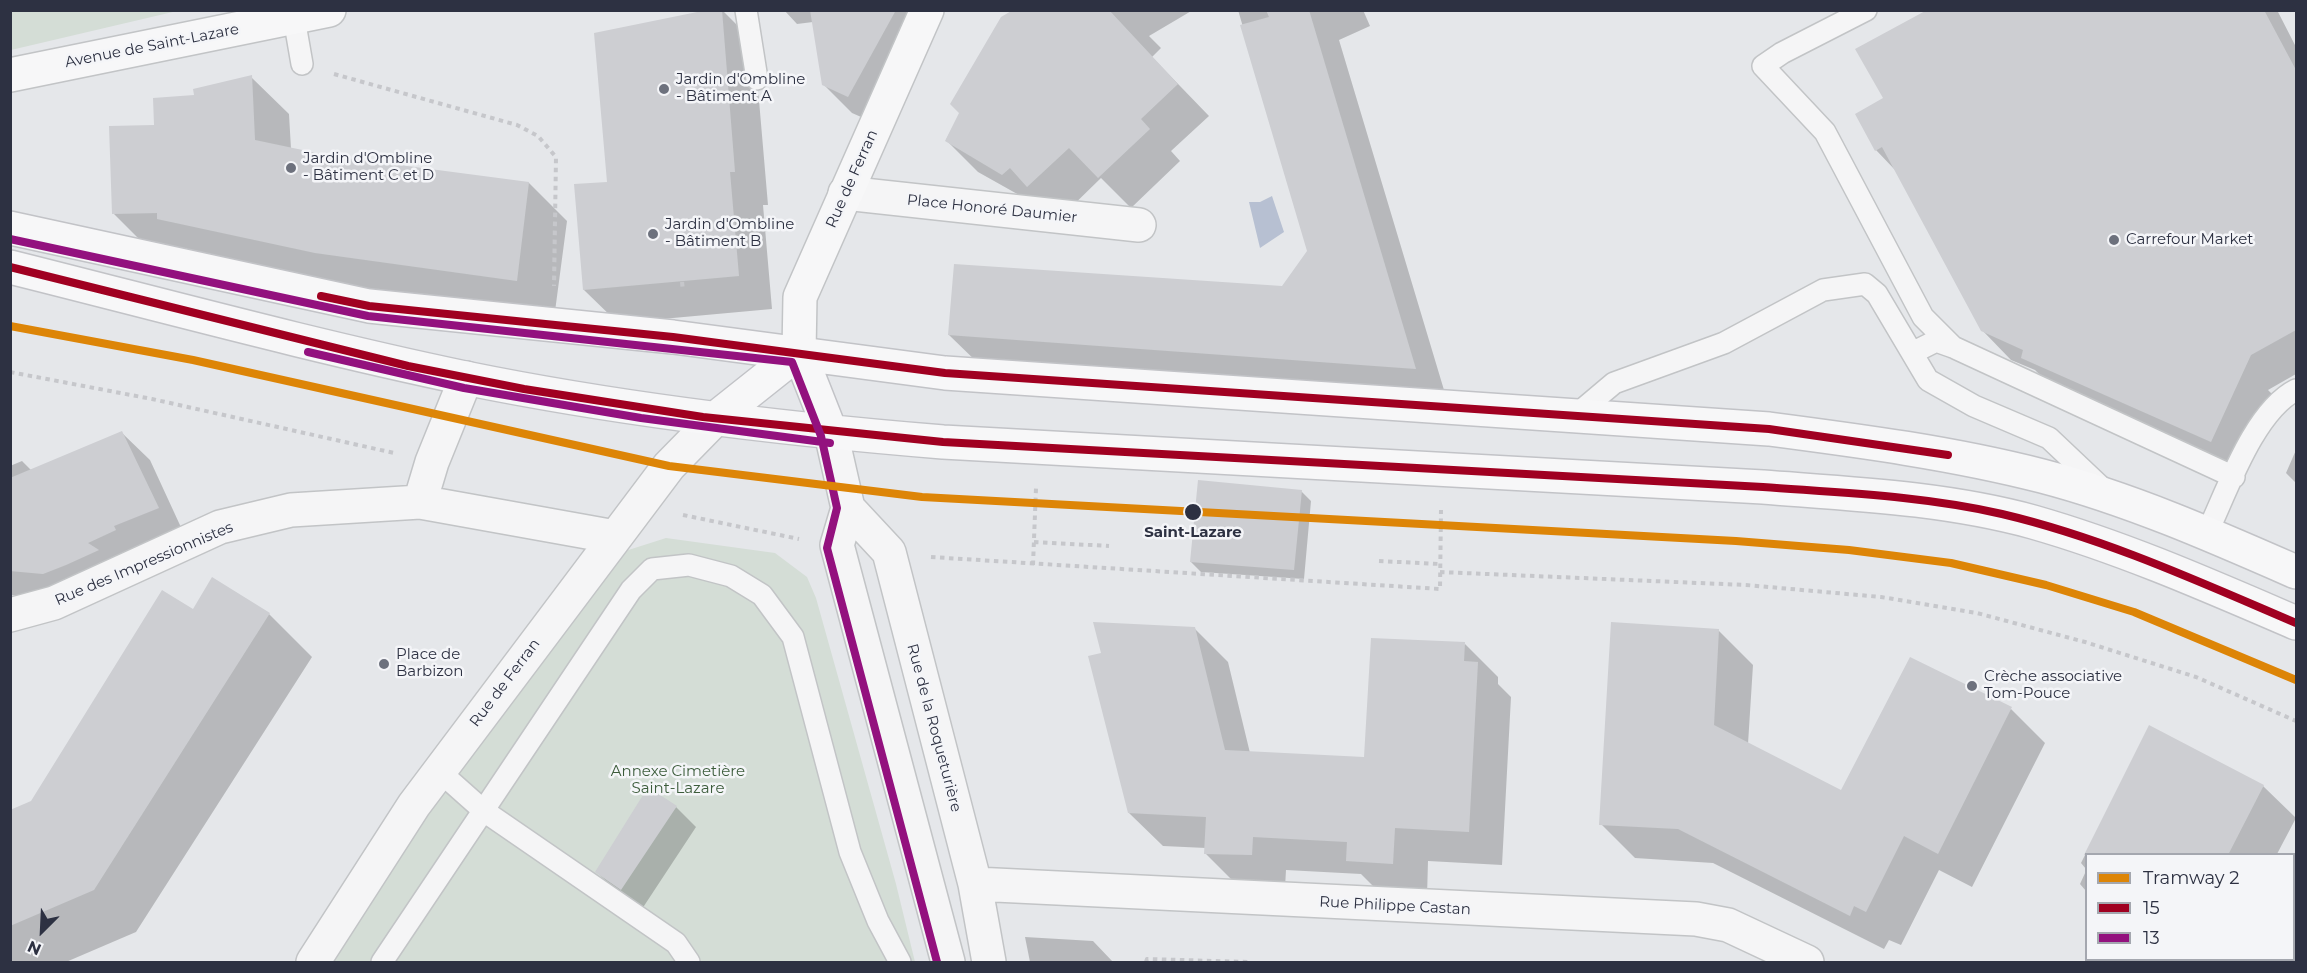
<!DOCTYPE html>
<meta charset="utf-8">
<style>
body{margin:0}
#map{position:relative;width:2307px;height:973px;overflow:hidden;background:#e5e7ea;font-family:Montserrat,sans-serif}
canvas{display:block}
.frame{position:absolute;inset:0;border:12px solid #2d3142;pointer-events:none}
.legend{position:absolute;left:2085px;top:853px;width:210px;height:108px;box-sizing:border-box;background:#f4f5f8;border:2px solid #a4a7af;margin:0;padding:8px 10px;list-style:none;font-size:18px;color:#2d3142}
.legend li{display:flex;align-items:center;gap:12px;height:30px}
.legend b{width:30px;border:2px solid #a4a7af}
.north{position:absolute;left:12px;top:901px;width:60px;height:60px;-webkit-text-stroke:4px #f4f5f8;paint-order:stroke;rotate:204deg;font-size:16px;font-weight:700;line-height:24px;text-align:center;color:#2d3142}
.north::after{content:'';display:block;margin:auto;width:21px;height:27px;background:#2d3142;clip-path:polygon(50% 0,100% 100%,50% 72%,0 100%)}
</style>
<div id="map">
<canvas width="2307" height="973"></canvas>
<div class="frame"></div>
<ul class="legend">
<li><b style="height:8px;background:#dd8507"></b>Tramway 2</li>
<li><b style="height:8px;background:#a00021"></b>15</li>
<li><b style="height:8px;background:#93117e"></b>13</li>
</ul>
<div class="north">N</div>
</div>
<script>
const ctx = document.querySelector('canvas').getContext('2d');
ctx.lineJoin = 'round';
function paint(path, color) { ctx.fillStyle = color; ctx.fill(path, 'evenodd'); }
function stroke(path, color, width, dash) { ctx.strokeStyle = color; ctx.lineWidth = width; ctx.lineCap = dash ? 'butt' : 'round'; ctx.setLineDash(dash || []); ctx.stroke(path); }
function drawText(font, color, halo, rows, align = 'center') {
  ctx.font = font + ' Montserrat,sans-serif'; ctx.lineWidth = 5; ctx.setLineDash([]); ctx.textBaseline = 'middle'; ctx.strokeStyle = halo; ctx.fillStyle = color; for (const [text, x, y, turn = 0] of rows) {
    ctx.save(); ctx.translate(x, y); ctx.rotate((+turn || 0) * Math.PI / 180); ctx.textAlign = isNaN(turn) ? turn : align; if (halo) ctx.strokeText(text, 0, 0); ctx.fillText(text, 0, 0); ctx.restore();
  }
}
paint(new Path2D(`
 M11,10h166v1l-166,39z
 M666,538l109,15 32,24 9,21 80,286 19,78h-590l141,-204 153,-205z`), '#d4ddd6');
paint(new Path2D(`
 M1272,196l12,36 -24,16 -11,-46h11z`), '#b7c0d2');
paint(new Path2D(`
 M714,10h8l32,32 14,163h-5l9,104 -154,14 -34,-33 24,-107z
 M784,10h122l22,22 -51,92 -25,-11 -29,-29 -10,-62 -16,2z
 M1013,10h180l-44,26 12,12 -9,9 57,59 -38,35 9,10 -49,47 -30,-30 -41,40 -82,-46 -32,-32z
 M1238,10h125l7,16 -31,14 108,360 -466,-34 -32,-31 334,-47 26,-37z
 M1930,10h347l19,37v327l-28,16 6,6 -34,74 -189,-84 -16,-16 -24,-10 -29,-30 -86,-159 -20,-21 -19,-36 28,-15z
 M251,77l38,37 2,35 40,9 198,25 38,38 -13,98 -200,-29 -202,-38 -38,-38 41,-88 41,-30z
 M122,433l28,27 35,76 -114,65 -61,-6v-129l12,-5 10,10z
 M2296,450v33l-10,-10z
 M1301,491l10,10 -7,78 -103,-7 -10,-10z
 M193,611l76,3 43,43 -176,275 -70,30h-56v-150l22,-10z
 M1194,628l34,34 22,91 115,6 100,-115 33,33v7l13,13 -9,168 -74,-4 -1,36 -46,-3 -20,-20 -75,-4 -1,18 -46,-1 -34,-34 1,-5 -43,-2 -34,-33z
 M1718,630l35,35 -5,79 94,48 169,-83 34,34 -73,144 -33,-17 -38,75 -12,-5 -5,9 -171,-86 -78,-5 -34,-34z
 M2149,727l114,59 33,32 -19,36h-191v15l-5,-6z
 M676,807l20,20 -54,82 -25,-17 -21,-21z
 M2086,871v20l-6,-7z
 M2294,898l2,1v63h-113l-3,-2h114z
 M1025,937l68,4 20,21h-83z`), '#0003');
paint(new Path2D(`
 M707,10h15l13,162h-5l9,104 -156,14 -9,-106 33,-2 -13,-149z
 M810,10h86l-48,87 -26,-12z
 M1013,10h96l69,74 -37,35 9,10 -52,49 -29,-30 -42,39 -17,-19 -8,7 -57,-34 14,-28 -9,-9 51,-87z
 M1266,10h43l107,359 -468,-34 6,-71 328,22 25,-35 -67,-226 29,-8z
 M1927,10h337l32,60v260l-45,25 -40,87 -190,-84 2,-8 -42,-19 -99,-184 -7,4 -20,-37 28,-16 -28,-49z
 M252,75l3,65 76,16 198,26 -12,99 -202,-28 -158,-34v-6l-45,1 -3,-88 45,-1 -1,-27 41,-3 -1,-6z
 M122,431l37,77 -45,18 2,4 -28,13 11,7 -33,15 -23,9 -33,-3v-93z
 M1198,480l104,10 -8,80 -104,-8z
 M212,577l58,36 -176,277 -84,36v-116l21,-9 131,-211 31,19z
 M1093,622l102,5 30,123 139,7 7,-119 94,4 -1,19 14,1 -9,170 -74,-4 -2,36 -47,-3 1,-19 -94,-5 -1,18 -48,-1 2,-37 -78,-4 -40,-157 13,-3z
 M1611,622l108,7 -5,96 127,65 69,-133 102,50 -74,147 -34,-18 -38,76 -12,-6 -4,10 -172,-87 -79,-4z
 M2149,725l115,60 -36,70h-144z
 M648,787l29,19 -56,84 -26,-18z`), '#cdced2');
const lane = new Path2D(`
 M746,10l11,69
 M1866,10l-84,43 -19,13 62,66 98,185 30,30
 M294,18l8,46
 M1912,353l24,-12 17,6 281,130
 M1576,415l38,-32 110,-40 99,-53 42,-6 12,10 51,86 46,26 75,32 55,52
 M2207,533c20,-42 47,-122 89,-143
 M439,771l45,40 192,132 13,19
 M382,962l249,-372 21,-21 37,-4 42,11 31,19 31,42 57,215 28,69 22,41`);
const street = new Path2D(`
 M845,193l294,32
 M831,433l17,75 -11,37 111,417
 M420,502l12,-40 34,-84
 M848,508l41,44 86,332 14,78
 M10,615l44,-12 166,-76 71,-17 129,-8 195,35
 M975,884l721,35 32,6 79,37
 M313,962l101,-157 255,-339 47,-48`);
const secondary = new Path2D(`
 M10,75l319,-65
 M799,352l1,-55 127,-287`);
const primary = new Path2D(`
 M10,228l359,78 304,31 272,36 824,56c92,12 183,24 273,47 88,23 172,60 254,96
 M10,267c152,38 302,79 455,111 157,32 318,51 478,64l820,45c90,7 182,11 270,35 91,26 177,64 263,101
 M799,352l32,81
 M716,418l83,-66`);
stroke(lane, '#c2c4c6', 24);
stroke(street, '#c2c4c6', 36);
stroke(secondary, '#c2c4c6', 36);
stroke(primary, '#c2c3c7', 36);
stroke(new Path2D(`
 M334,74l183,51 21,11 18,21 -2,129
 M682,282l1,9
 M10,372l142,27 242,54
 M683,515l116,24
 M1034,542l75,4
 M931,557l509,32 1,-79
 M1379,561l61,3
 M1033,565l3,-77
 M1440,572l306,13 135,12 96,16 108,29 111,35 100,44
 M1146,962l1,-3 102,3`), '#c6c7cb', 4, [4.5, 4.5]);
stroke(lane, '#f5f5f6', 21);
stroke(street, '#f5f5f6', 33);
stroke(secondary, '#f7f7f8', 33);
stroke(primary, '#f7f7f8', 33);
stroke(new Path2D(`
 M10,267l398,99 116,23 179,28 240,25 820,45c80,6 161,9 239,27 102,24 198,68 294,109
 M321,296l48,10 304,31 272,36 824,56 179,26`), '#a00021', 8);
stroke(new Path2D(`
 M10,239l358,77 424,46 29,74 16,72 -10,40 110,414
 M308,352l156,36 177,30 189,25`), '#93117e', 8);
stroke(new Path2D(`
 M10,326l183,34 476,106 253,31 814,44 113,9 102,13 95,22 88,27 162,68`), '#dd8507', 8);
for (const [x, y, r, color] of [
 [664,89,6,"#6d717d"],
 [291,168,6,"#6d717d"],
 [653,234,6,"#6d717d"],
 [2114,240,6,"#6d717d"],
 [1193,512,9,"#2d3142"],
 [384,664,6,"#6d717d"],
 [1972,686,6,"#6d717d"]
]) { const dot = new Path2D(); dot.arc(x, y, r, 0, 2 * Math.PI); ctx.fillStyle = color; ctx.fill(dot); stroke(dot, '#f4f5f8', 2); }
drawText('15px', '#2d3142', '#f4f5f8', [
 ["Avenue de Saint-Lazare",152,46,-11],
 ["Rue de Ferran",852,179,-66],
 ["Place Honoré Daumier",992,209,6],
 ["Rue des Impressionnistes",144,564,-23],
 ["Rue de Ferran",505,683,-53],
 ["Rue de la Roqueturière",934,728,75],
 ["Rue Philippe Castan",1395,906,3]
]);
drawText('15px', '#2d3142', '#f4f5f8', [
 ["Jardin d'Ombline",676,80],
 ["- Bâtiment A",676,97],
 ["Jardin d'Ombline",303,159],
 ["- Bâtiment C et D",303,176],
 ["Jardin d'Ombline",665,225],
 ["- Bâtiment B",665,242],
 ["Carrefour Market",2126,240],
 ["Place de",396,655],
 ["Barbizon",396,672],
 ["Crèche associative",1984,677],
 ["Tom-Pouce",1984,694]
], 'left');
drawText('bold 15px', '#2d3142', '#f4f5f8', [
 ["Saint-Lazare",1193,533]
]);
drawText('15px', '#3c5c3b', '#f4f5f8', [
 ["Annexe Cimetière",678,772],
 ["Saint-Lazare",678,789]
]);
</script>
